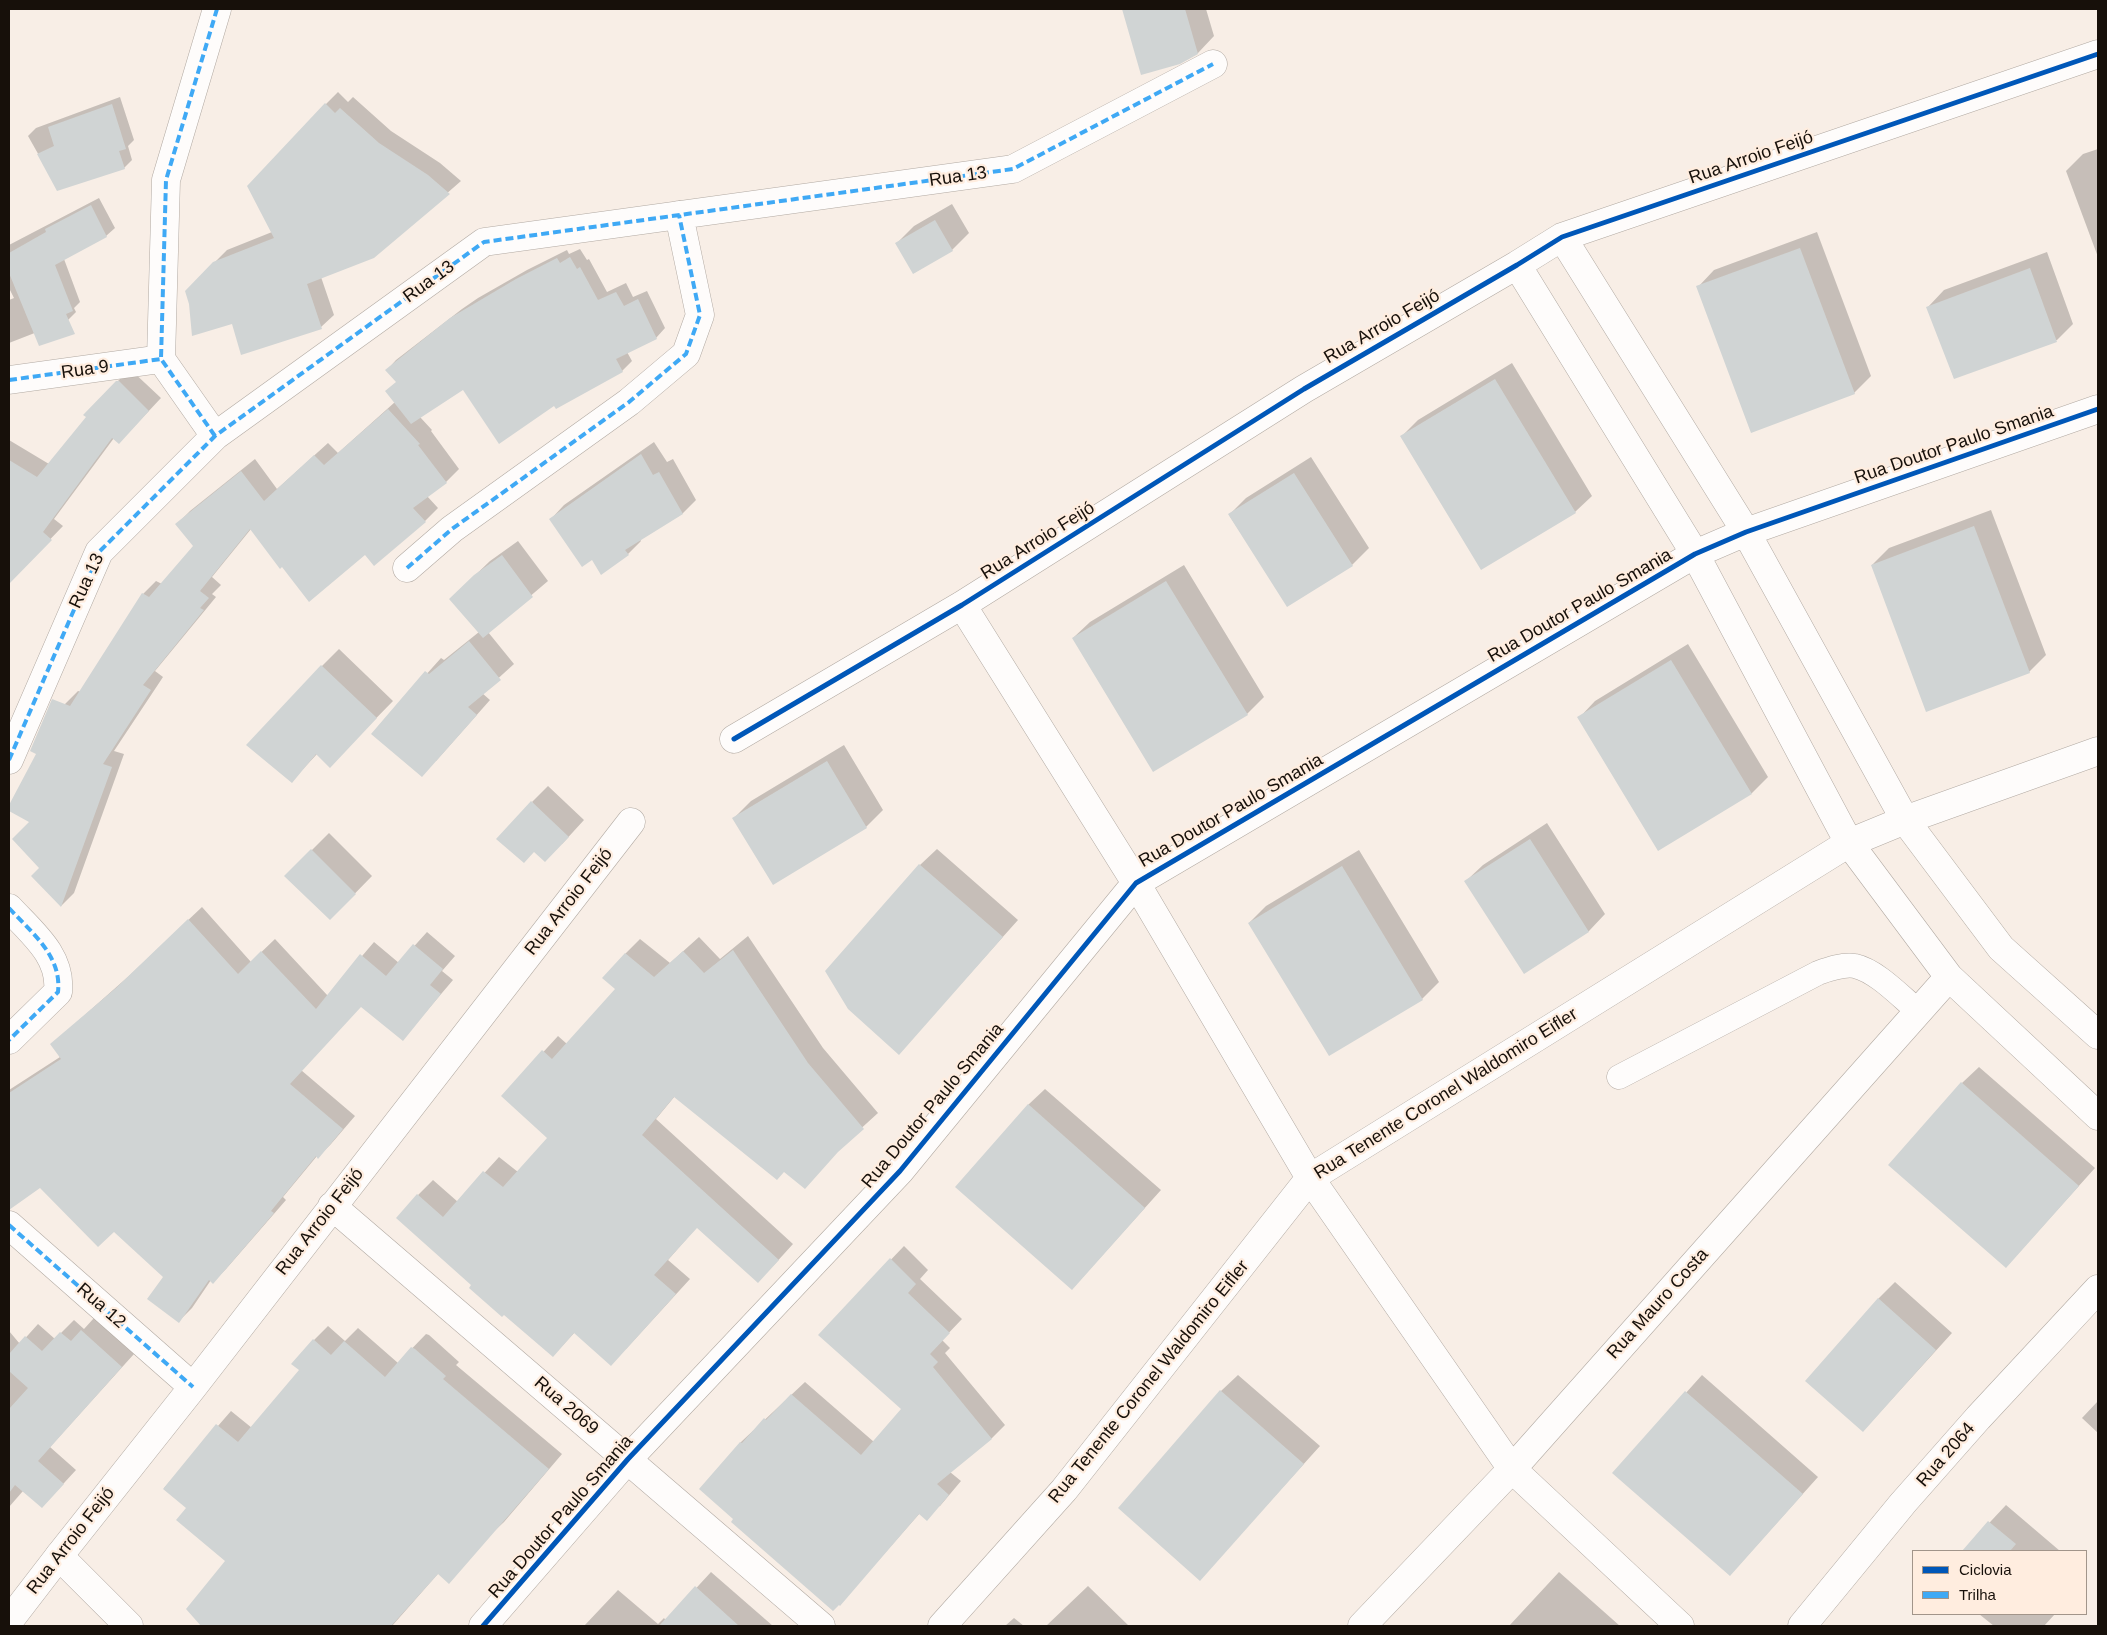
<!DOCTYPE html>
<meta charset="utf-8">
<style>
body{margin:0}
#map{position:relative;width:2107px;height:1635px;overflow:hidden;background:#f8eee6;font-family:Helvetica,sans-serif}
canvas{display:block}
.frame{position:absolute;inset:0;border:10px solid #17100a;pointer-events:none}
.legend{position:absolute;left:1912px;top:1550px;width:175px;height:65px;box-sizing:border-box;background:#ffeddf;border:1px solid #a2958a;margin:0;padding:6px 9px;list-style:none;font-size:15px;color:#17100a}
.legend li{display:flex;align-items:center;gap:10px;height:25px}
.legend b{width:25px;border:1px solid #a2958a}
</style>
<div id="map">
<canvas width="2107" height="1635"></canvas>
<div class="frame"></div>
<ul class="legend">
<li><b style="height:6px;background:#0057b8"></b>Ciclovia</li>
<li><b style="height:6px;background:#3fa9f5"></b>Trilha</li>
</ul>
</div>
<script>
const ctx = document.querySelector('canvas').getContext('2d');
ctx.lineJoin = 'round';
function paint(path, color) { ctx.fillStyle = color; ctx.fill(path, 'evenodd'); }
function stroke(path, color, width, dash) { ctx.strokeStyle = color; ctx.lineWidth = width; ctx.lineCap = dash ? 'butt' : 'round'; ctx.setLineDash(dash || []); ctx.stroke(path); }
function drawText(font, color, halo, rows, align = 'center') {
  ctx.font = font + ' Helvetica,sans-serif'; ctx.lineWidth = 4.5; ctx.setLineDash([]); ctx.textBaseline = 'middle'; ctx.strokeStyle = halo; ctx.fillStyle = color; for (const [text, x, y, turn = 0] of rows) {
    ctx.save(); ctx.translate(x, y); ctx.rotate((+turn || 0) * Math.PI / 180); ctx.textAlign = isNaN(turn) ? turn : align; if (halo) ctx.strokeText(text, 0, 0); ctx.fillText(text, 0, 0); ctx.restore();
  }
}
paint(new Path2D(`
 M1123,9h83l8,27 -16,17 -56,20z
 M338,92l10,10 5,-5 38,34 49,32 21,18 -87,76 -53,20 13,38 -13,12 -107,-64 13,-13 45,-18 54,-128z
 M120,97l14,43 -6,6 4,14 -8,8 -66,21 -30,-53 8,-8z
 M2098,149v108l-32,-86 17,-17z
 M99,198l16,30 -9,8 -42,23 16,43 -6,6 2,4 -8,8 -59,23v-43l5,-2 -5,-10v-43z
 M952,204l17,29 -17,17 -38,23 -17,-30 17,-17z
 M1817,232l54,144 -17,17 -156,-106 16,-17z
 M580,249l7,11 2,-1 18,33 19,-9 7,14 14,-6 18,37 -9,10 -29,14 5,9 -10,10 -67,33 -92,-16 -43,29 12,13 -1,1 28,38 -13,13 -19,14 11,12 -13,13 -60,33 -114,-25 -39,48 9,8 -9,9 4,3 -61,74 8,6 -49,74 10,3 -50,139 -13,13 -20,-38 -10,-46 -22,-14 56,-104 13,-13 3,1 62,-98 13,-13 6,3 32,-38 -17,-22 13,-13 65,-52 22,30 51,-46 10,10 57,-51 2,-21 -10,-11 9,-10 66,-51 16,-11 49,-28 40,-20 2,4z
 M2047,252l26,72 -16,16 -103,38 -26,-71 16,-17z
 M1512,363l80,133 -17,16 -173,-76 16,-16z
 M130,369l31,29 -30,32 -17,8 -60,81 9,7 -54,56v-142l40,24 38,-47 -3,-2z
 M654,442l13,20 6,-3 23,41 -14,14 -42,25 1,2 -13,13 -35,4 -42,-39 13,-14z
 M1311,457l58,91 -17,17 -64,40 -59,-90 17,-17z
 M1991,510l55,145 -17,17 -157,-107 17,-17z
 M518,541l30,40 -60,51 26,32 -32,29 8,7 -54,61 -63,-27 68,-76 3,2 35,-28 -13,-48 24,-23z
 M1184,565l80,132 -17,17 -174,-76 17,-16z
 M1688,644l80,133 -16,16 -93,56 -80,-131 16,-17z
 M339,649l54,52 -47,48 -29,5 -25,27 30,-115z
 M844,745l39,65 -17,17 -92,56 -40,-65 17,-17z
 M548,786l36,34 -22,24 -30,-42z
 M1547,823l58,91 -16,17 -65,42 -58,-92 17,-16z
 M329,833l43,43 -42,43 -44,-43z
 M937,849l81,71 -119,133 21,-188z
 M1359,850l80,132 -17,17 -173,-76 17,-17z
 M202,907l49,55 24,-23 53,57 46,-54 25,21 28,-31 28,24 -13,15 11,9 -50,59 -42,-33 -60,64 54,46 -24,28 -13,13 -1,-1 -34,41 3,3 -60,69 -13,13 -2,-2 -19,28 -13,13 -15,-44 -50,-47 -74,-44 -31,23v-119l51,-33 -8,-13 78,-69z
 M748,936l75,112 55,65 -33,30 -40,45 -20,-18 -110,-74 -19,23 137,125 -20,22 -76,-39 -29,33 22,19 -64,70 -51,-17 -22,24 -80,-71 -55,-90 15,-15 25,22 41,-45 19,15 31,-35 -46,-41 55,-60 9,8 49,-55 9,-35 15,-15 30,24 29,-26 21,22z
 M1979,1067l116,101 -89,99 -44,-184z
 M1045,1089l116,101 -89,99 -44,-184z
 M904,1246l24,24 -8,9 42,40 -20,21 8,8 -5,5 60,72 -13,13 -42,34 11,9 -21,25 -20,7 -80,91 -139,-115 40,-47 64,-60 69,60 29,-33 -84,-74z
 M1895,1282l57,51 -89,98 15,-132z
 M94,1318l40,36 -84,93 26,23 -34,37 -19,-16 -14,16v-176l11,13 18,-20 17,15 19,-19 10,9z
 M328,1326l17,15 13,-13 40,35 28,-29 3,1 30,27 -3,3 106,89 -58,68 -14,13 -39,24 -59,67h-162l-4,-4 -4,4h-19l-16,-17 39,-48 -38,-53 -24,-20 67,-77 21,17 49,-58 13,-30z
 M1238,1375l82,71 -120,133 21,-188z
 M1702,1375l116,102 -88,98 -116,-102z
 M2098,1401v32l-16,-15z
 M2006,1505l54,46h-97z
 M711,1572l62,54h-189l34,-36 40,34 6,-6 2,3z
 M1559,1572l61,54h-111z
 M1088,1586l41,40h-83z
 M1979,1614h76l-11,12h-50z
 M1014,1618l10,8h-19z`), '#0003');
paint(new Path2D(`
 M1122,9h63l13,45 -18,10 -39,11z
 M325,103l10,10 5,-5 39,35 49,32 22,19 -76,64 -67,26 15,45 -81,26 -9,-31 -40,12 -3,-32 -4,-13 28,-29 61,-24 -27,-52z
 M112,104l14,45 -7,2 6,18 -68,22 -20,-37 17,-8 -6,-19z
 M91,205l16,32 -52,28 18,46 -7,3 9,20 -36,12 -30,-73v-20l37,-21 -1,-3z
 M935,220l18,31 -40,23 -18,-31z
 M1800,248l55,146 -104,39 -55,-147z
 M570,257l7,12 3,-2 18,33 18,-8 8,14 14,-7 19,40 -41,20 7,13 -67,37 -2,-3 -55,38 -36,-54 -52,34 -26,-33 11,-9 -11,-12 65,-52 17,-10 49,-29 41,-21 3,5z
 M2030,268l27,74 -103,37 -28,-72z
 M1495,379l81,134 -95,57 -81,-134z
 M116,381h3l30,30 -30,33 -7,-6 -69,94 9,8 -43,44v-124l28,17 49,-60 -3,-2z
 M388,409l32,35 -2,1 29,38 -34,25 13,14 -52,44 -9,-11 -56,47 -27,-35 -2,2 -30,-40 -50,62 9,7 -9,10 4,2 -61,75 8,5 -48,74 9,3 -51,140 -30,-31 8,-8 -27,-29 17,-17 -20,-11v-6l27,-51 -6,-3 22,-52 18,7 72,-113 7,4 44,-51 -18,-22 66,-53 23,30 50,-46 10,10z
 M641,454l12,21 6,-3 24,42 -58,36 4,5 -28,20 -9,-15 -10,7 -33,-48z
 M1294,473l59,93 -66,41 -59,-93z
 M1974,526l56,147 -104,39 -55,-147z
 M502,555l31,42 -50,41 -34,-39 25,-24z
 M1166,581l82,134 -95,57 -81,-134z
 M469,641l32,39 -33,27 9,8 -55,62 -51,-43 54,-63 4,3z
 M1671,660l81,134 -94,57 -81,-134z
 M321,665l56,53 -47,50 -14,-14 -24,29 -46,-38z
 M827,761l40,67 -94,57 -41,-67z
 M531,801l38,36 -24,25 -11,-10 -10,11 -28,-24z
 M1530,839l59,93 -65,42 -60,-93z
 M311,849l45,45 -26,26 -46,-44z
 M919,864l84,73 -104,118 -51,-46 -23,-38z
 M1342,866l81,134 -94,56 -81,-133z
 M188,919l50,55 23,-23 55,58 44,-55 26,22 27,-32 30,25 -13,16 11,9 -38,47 -42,-34 -71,77 53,45 -25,30 -2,-3 -45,55 3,2 -61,71 -4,-4 -30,43 -32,-24 16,-22 -49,-45 -16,15 -58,-59 -31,22v-117l52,-34 -11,-15 66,-56z
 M733,950l75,113 56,66 -26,23 -33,37 -21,-17 -7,8 -103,-83 -32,38 137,125 -21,23 -61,-55 -43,47 22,19 -65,72 -37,-33 -21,24 -49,-42 -2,2 -33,-29 2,-3 -75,-67 21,-24 26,23 40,-46 20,16 44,-49 -46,-42 41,-46 10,9 63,-70 -13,-11 23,-25 29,24 29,-26 21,22z
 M1961,1082l118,104 -73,82 -118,-103z
 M1028,1104l117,104 -73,82 -117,-103z
 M890,1258l26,26 -8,9 42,40 -20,21 8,8 -5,5 59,72 -55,45 12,11 -22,26 -8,-7 -79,92 -1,-1 -6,6 -102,-89 2,-3 -34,-30 41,-47 2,1 22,-25 2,2 25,-26 70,61 40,-46 -83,-74z
 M1878,1298l58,52 -73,82 -58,-51z
 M81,1330l41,37 -84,94 26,23 -22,24 -27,-23 -6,8v-84l19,-21 -19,-17v-17l16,-18 17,15 18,-19 11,9z
 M313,1339l18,16 13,-14 41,36 26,-30 4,2 31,27 -3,3 106,90 -100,115 -11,-10 -47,52h-190l-15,-17 39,-48 -49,-41 10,-12 -23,-19 53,-65 22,18 61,-72 -8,-6z
 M1220,1390l84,74 -104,117 -82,-73z
 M1685,1391l118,103 -73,82 -118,-103z
 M1988,1521l28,23 -6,7h-48z
 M695,1586l44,40h-80z`), '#d0d4d4');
const service = new Path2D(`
 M1619,1077l199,-104c11,-4 25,-9 37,-7 22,5 46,31 63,45`);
const minor = new Path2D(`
 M1562,237l184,295 159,288 96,128 97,87
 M1517,265l178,289 154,289 100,134 149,139
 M9,380l152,-21
 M215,436l-54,-77 5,-179 51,-171
 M407,568l45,-39 177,-127 57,-48 14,-39 -21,-100
 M962,605l174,278 174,295 202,291 168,157
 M734,739l228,-134 342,-216 213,-124 45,-28 536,-183
 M9,760l90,-208 116,-116 269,-194 529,-73 200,-105
 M9,908c23,25 53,48 49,84l-49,48
 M332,1206l489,420
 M9,1225l184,162
 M59,1556l134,-169 438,-565
 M483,1626l145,-167 272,-288 236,-288 559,-329 51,-22 352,-123
 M942,1626l122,-136 246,-312 539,-335 56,-23 193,-69
 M1362,1626l150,-157 437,-492
 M1802,1626l101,-123 75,-85 120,-129`);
const tertiary = new Path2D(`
 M9,1621l50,-65 70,70`);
stroke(service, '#b1a9a2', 25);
stroke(minor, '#b1a9a2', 29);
stroke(tertiary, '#b1a9a2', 29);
stroke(service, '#fefcfb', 24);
stroke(minor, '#fefcfb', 28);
stroke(tertiary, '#fefcfb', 28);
stroke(new Path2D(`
 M9,380l152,-21
 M215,436l-54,-77 5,-179 51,-171
 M407,568l45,-39 177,-127 57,-48 14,-39 -21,-100
 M9,760l90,-208 116,-116 269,-194 529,-73 200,-105
 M9,908c23,25 53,48 49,84l-49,48
 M9,1225l184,162`), '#3fa9f5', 4, [8, 4]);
stroke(new Path2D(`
 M734,739l228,-134 342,-216 213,-124 45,-28 536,-183
 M483,1626l145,-167 272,-288 236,-288 559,-329 51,-22 352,-123`), '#0057b8', 5);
drawText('18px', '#17100a', '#ffeddf', [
 ["Rua Arroio Feijó",1751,158,-19],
 ["Rua 13",958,177,-8],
 ["Rua 13",429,282,-36],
 ["Rua Arroio Feijó",1382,327,-30],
 ["Rua 9",85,370,-8],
 ["Rua Doutor Paulo Smania",1954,445,-19],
 ["Rua Arroio Feijó",1038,541,-32],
 ["Rua 13",87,581,-65],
 ["Rua Doutor Paulo Smania",1580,606,-30],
 ["Rua Doutor Paulo Smania",1231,811,-30],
 ["Rua Arroio Feijó",569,902,-52],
 ["Rua Tenente Coronel Waldomiro Eifler",1446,1094,-32],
 ["Rua Doutor Paulo Smania",933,1106,-50],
 ["Rua Arroio Feijó",320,1222,-52],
 ["Rua Mauro Costa",1658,1304,-48],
 ["Rua 12",101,1306,41],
 ["Rua Tenente Coronel Waldomiro Eifler",1149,1382,-51],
 ["Rua 2069",566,1406,41],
 ["Rua 2064",1946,1455,-49],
 ["Rua Doutor Paulo Smania",561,1517,-49],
 ["Rua Arroio Feijó",71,1541,-52]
]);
</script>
